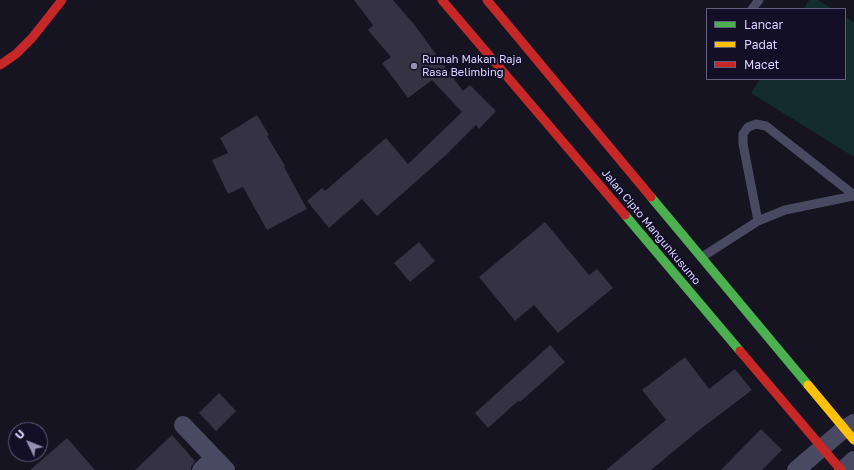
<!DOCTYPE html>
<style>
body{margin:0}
#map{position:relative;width:854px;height:470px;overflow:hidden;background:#161421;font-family:"Golos Text",sans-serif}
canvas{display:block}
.legend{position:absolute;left:706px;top:8px;width:140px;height:72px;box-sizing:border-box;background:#130f26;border:1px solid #625e7d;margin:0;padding:5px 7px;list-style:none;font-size:12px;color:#d9d4ff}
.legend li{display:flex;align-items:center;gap:8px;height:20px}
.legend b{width:20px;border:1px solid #625e7d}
.north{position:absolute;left:8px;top:422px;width:40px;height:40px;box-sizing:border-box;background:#130f26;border:1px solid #625e7d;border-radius:50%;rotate:313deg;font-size:11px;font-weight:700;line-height:16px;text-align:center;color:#d9d4ff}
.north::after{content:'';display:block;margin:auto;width:14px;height:18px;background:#9591b1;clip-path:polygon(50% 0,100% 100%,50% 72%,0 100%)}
</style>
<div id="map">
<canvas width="854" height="470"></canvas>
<ul class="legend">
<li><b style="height:5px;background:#4caf50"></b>Lancar</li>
<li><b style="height:5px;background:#ffc107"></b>Padat</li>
<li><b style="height:5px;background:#c62828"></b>Macet</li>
</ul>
<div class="north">U</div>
</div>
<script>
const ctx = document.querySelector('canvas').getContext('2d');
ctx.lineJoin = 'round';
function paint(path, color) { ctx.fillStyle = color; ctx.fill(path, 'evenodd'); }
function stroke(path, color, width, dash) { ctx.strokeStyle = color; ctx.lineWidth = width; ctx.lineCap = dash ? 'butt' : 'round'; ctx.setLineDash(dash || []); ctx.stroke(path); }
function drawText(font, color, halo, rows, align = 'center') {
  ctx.font = font + ' "Golos Text",sans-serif'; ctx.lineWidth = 4; ctx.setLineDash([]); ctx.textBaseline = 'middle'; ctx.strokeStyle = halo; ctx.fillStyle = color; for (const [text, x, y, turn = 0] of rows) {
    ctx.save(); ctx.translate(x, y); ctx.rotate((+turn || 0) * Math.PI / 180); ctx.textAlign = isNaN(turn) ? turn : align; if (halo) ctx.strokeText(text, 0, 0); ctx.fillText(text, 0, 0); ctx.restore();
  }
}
paint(new Path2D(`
 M809,0h9l14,9h-28z
 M845,17l9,5v135l-103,-64 9,-14h85z`), '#132c2d');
paint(new Path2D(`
 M354,0h39l20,23 50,68 7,-6 26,26 -17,18 -3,-4 -30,30 -69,61 -15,-17 -33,29 -22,-27 15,-13 3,3 61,-53 22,26 54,-52 -30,-32 -24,18 -26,-35 9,-6 -23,-27 5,-5z
 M257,115l12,20 -2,1 18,30 -1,1 23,42 -40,21 -24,-43 -15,7 -16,-34 16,-7 -8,-15z
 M545,222l44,53 8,-6 16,19 -55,45 -24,-28 -19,16 -36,-44z
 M419,242l16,19 -25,21 -16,-19z
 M550,345l15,17 -45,40 -2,-1 -30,27 -13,-15z
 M685,357l24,32 26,-20 17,21 -54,41 -47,39h-45l60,-50 -24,-30z
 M219,393l17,18 -20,20 -17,-18z
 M761,429l21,21 -20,20h-41z
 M172,435l23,26 -4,6v3h-56z
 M67,438l28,32h-65z`), '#343243');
stroke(new Path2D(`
 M752,9l7,-9
 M758,221l-15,-77v-10l5,-7 8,-3 10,2 88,69
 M702,257l56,-36 27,-11 69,-14`), '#4a4962', 9);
stroke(new Path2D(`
 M183,425l43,45
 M201,470l13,-12
 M796,470l48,-41 10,-6
 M843,470l11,-10`), '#4a4962', 18);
stroke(new Path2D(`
 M651,197l157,188
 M625,215l115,136`), '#4caf50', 9);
stroke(new Path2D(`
 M808,385l46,55`), '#ffc107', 9);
stroke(new Path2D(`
 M442,0l183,215
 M487,0l164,197
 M0,65l16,-11 16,-16 30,-38
 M740,351l101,119`), '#c62828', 9);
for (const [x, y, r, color] of [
 [414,66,4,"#9591b1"]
]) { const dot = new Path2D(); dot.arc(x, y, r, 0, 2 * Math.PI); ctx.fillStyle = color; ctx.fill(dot); stroke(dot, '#130f26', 1.5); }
drawText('11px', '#d9d4ff', '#130f26', [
 ["Rumah Makan Raja",422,60],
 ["Rasa Belimbing",422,73]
], 'left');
drawText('11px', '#d9d4ff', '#130f26', [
 ["Jalan Cipto Mangunkusumo",651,227,50]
]);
</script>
